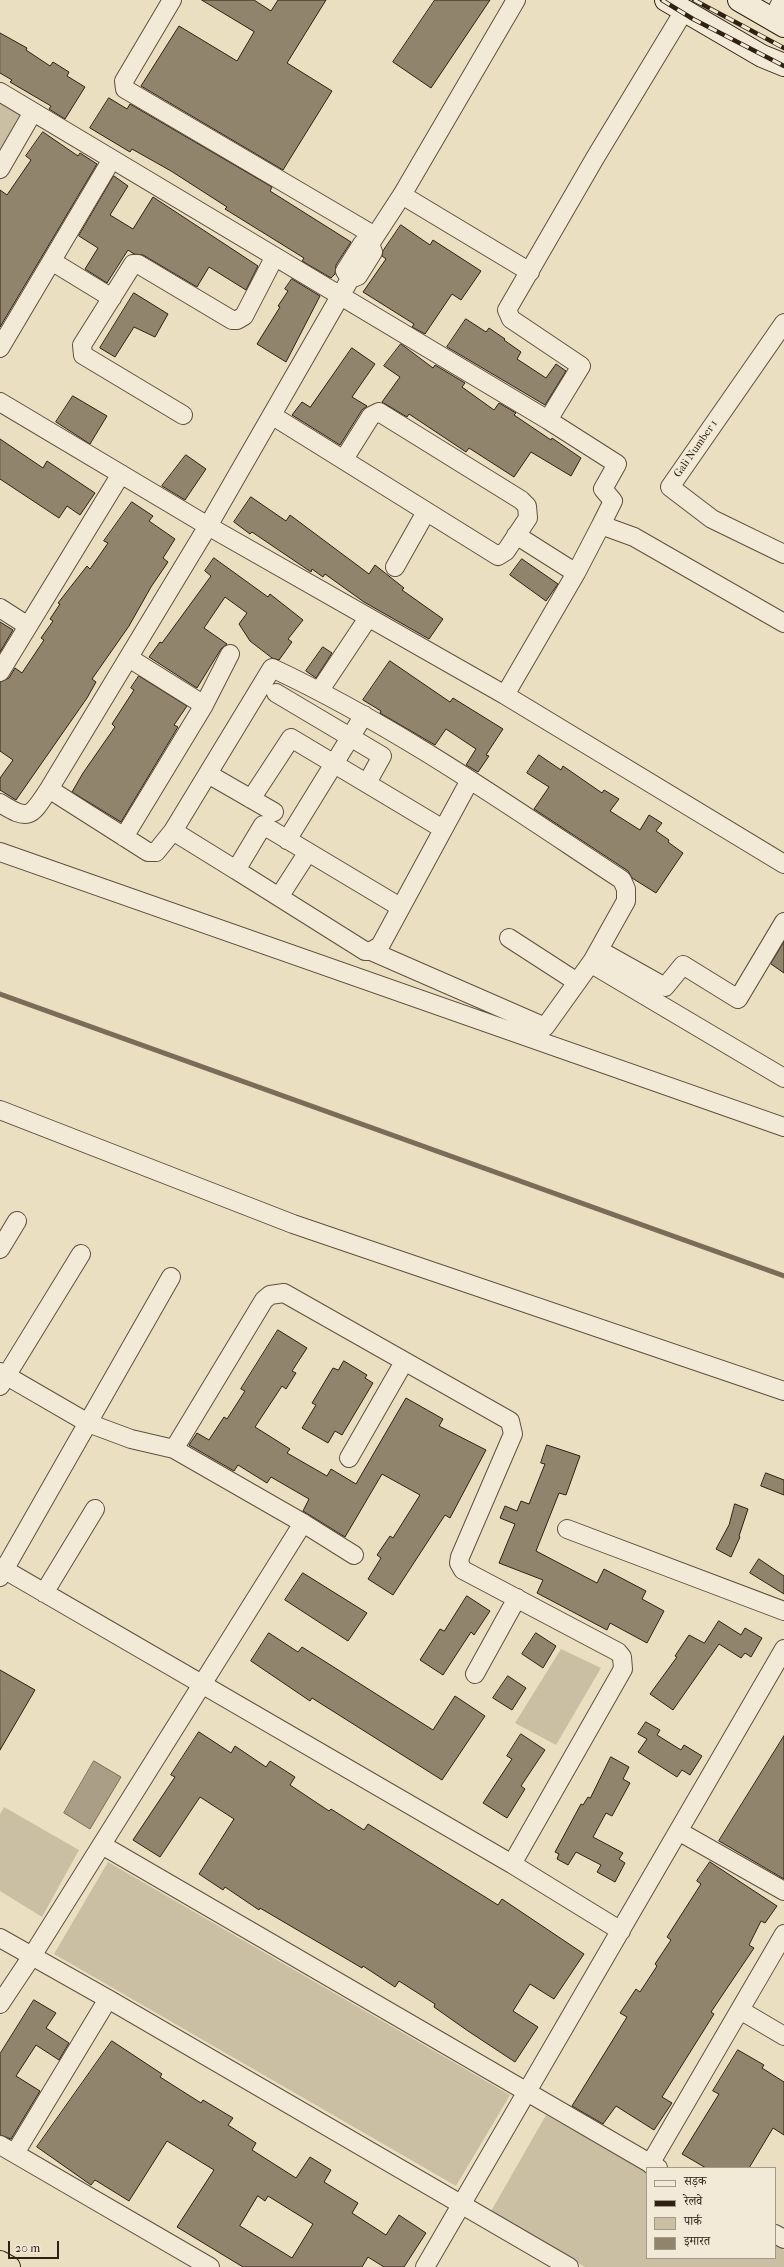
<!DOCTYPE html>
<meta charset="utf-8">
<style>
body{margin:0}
#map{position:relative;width:784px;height:2267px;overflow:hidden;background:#ebdfc1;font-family:"IM FELL French Canon","Noto Serif Devanagari",serif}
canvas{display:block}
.legend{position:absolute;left:646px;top:2167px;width:130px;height:92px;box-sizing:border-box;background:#f2ead7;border:1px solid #a49a89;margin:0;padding:5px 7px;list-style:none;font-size:12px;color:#302113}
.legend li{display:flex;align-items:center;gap:8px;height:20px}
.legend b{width:20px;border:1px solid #a49a89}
.scale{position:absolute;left:8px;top:2241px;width:51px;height:18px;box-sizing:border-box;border:2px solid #302113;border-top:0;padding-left:5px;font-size:12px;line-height:14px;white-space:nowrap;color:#302113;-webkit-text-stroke:3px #f2ead7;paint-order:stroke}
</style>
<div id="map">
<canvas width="784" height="2267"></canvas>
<ul class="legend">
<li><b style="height:5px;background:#f2ead7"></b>सड़क</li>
<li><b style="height:5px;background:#302113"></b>रेलवे</li>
<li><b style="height:11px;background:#cbbfa3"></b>पार्क</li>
<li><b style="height:11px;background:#91846d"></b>इमारत</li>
</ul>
<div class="scale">20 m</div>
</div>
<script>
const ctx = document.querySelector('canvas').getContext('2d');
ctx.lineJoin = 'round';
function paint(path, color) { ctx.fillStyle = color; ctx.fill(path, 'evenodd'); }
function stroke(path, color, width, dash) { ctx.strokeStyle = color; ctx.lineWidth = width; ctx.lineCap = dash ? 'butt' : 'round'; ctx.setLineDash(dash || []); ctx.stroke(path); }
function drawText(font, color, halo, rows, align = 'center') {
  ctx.font = font + ' "IM FELL French Canon",serif'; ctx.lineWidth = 3.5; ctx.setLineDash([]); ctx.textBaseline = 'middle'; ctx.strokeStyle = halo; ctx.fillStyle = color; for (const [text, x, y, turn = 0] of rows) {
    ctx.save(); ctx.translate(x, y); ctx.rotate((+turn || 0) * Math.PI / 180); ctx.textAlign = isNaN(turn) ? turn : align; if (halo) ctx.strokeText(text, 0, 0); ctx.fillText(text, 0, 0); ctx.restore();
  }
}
paint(new Path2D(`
 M0,94l31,19 -31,48z
 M561,1649l40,19 -45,77 -41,-22z
 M4,1807l75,43 -37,67 -42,-26v-77z
 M108,1862l402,233 -54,91 -402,-232z
 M546,2115l101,57v86h128v-14l9,6v17h-199l-95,-54z`), '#cbbfa3');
const water = new Path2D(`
 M94,1761l27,16 -31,52 -26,-16z`);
paint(water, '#ab9e86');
stroke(water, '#7a6c58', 1);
stroke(new Path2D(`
 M0,994l784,282`), '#7a6c58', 5);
const building = new Path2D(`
 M202,0h52l17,11 7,-11h48l-39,63 45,28 -49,79 -142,-84 38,-60 58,35 17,-29z
 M435,0h55l-59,88 -38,-26z
 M0,33l27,15 -1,2 24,16 3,-4 16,10 -2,4 18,11 -20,32 -16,-10 2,-3 -41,-24 2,-2 -12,-7z
 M109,98l18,11 3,-5 142,83 -2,4 81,51 -15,23 -1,9 -4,4 -29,-17 2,-3 -79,-49 2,-2 -56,-36 -39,-22 -2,3 -40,-24z
 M43,132l35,24 2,-3 17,11 -97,163v-137l7,5 24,-35 -5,-4z
 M114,176l14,10 -18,29 23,14 20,-32 105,69 -12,24 -37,-23 -12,20 -54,-32 -9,-1 -6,-4 -21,33 -22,-14 13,-21 -19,-12z
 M401,225l29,20 3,-5 48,31 -20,29 -9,-6 -27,40 -13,-7 2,-3 -51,-32 23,-33 -4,-3 1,-5z
 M292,279l28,17 -34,66 -29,-18 23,-37 -2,-1 10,-15 -3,-2z
 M134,293l34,21 -13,23 -21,-10 -19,30 -15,-9z
 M466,319l20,13 3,-4 16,11 -1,1 17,12 -4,7 29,19 10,-14 10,7 -21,34 -98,-58z
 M401,344l32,24 2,-3 30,18 -3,4 32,23 5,-7 17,10 -2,2 37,25 1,-2 29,20 -10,18 -40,-24 -17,25 -45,-29 -3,4 -57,-38 -2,3 -25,-15 18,-25 -16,-11z
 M352,348l23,16 -23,33 15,9 -5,4 -22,35 -48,-30 10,-13 8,5z
 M73,396l34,20 -17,28 -34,-22z
 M0,439l43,29 4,-7 48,32 -15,22 -13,-9 -8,12 -59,-39z
 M186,455l20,14 -21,31 -23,-14z
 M251,497l35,24 4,-6 79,59 6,-9 29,23 -2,2 41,29 -14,20 -65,-37 -39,-28 -2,3 -11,-8 -1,3 -59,-40 -2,2 -16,-12z
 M132,502l21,14 -4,5 26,18 -12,19 5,4 -17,25 -22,39 -37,53 4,3 -9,16 -71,102 -16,-10v-12l13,-18 -13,-9v-69l9,-4 6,-10 7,5 22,-33 -3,-2 12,-17 -3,-2 10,-15 -2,-1 29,-37 3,3 18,-26 -4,-2z
 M214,558l54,39 2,-3 33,26 -15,19 4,3 -13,18 -7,-2 -22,-17 -11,-17 8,-11 -22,-16 -21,31 23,16 -6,5 -24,39 -48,-31 11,-15 2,1 49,-67 -6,-5z
 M522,559l36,25 -12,17 -36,-26z
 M0,622l13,8 -13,22z
 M323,647l9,6 -16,25 -10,-7z
 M390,661l60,41 3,-4 50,31 -17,26 3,1 -11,16 -12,-7 10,-16 -30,-20 -11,16 -55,-32 1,-2 -18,-11z
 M139,676l48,30 -13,19 4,2 -57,95 -49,-30 11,-19 32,-46 -3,-3 22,-34 -3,-2z
 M539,755l22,15 2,-4 39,27 2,-3 15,9 -9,12 30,19 9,-15 13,8 -6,8 13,9 -1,2 15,11 -27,40 -24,-15 -4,-7 -94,-62 15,-22 -22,-14z
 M784,942v31l-13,-9z
 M278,1330l29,18 -15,23 4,2 -10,16 -4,-3 -27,41 35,22 -3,4 40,23 4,-7 25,15 50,-86 37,21 -4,7 47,24 -36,68 -5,-3 -52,80 -25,-16 13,-21 -4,-3 13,-19 3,2 27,-43 -38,-21 -37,63 -42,-26 6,-12 -38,-22 -4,6 -29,-18 -4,6 -45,-26 8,-12 12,7 15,-23 3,2 18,-28 -4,-2z
 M344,1361l23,14 -2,3 8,5 -31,52 -7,-4 -7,12 -26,-15 14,-23 -4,-2 21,-35 5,2z
 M547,1445l33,11 -14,39 -7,-2 -23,58 61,32 7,-14 42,22 -4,8 22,12 -17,32 -37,-20 -3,7 -70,-37 6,-13 -44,-17 16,-39 -15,-6 5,-12 12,5 4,-10 8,3 16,-40 -4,-1z
 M766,1473l18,7v15l-23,-9z
 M735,1504l13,5 -9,27 1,1 -9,20 -15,-8 13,-24z
 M759,1559l25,17v18l-34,-21z
 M303,1573l64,40 -19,28 -63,-41z
 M467,1596l23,15 -16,24 -3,-3 -28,43 -23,-15 20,-31 4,2z
 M719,1621l22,14 4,-7 17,10 -11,19 -6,-4 -4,5 -22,-14 -46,66 -23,-16 27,-37 -2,-1 14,-21 15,8z
 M269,1633l29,19 4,-5 131,83 22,-34 30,20 -43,64 -130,-82 -2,3 -59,-40z
 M536,1633l20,13 -13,22 -21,-14z
 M0,1670l35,20 -35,60z
 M508,1676l18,12 -14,22 -19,-12z
 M646,1722l14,8 -3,5 24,15 3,-5 18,11 -12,19 -8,-5 -5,7 -39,-25 9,-13 -9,-5z
 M199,1732l32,21 4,-7 31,21 4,-6 25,16 -5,8 39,26 2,-2 33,21 4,-6 130,81 4,-6 82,55 -30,45 -24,-15 -17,27 25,16 -23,35 -47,-31 -34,-24 1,-3 -36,-23 -4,6 -32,-21 -1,2 -102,-60 -1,2 -34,-23 -2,3 -24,-16 35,-55 -34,-22 -40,60 -27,-17 42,-63 -4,-2z
 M521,1734l24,16 -24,36 4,3 -18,29 -24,-15 29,-44 -5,-3z
 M784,1736v143l-65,-38z
 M611,1757l18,10 -6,12 7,4 -18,33 -6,-3 -13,24 30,16 -4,6 6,4 -10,19 -18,-10 4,-7 -25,-13 -8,13 -11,-6 2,-5 -4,-2 26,-48 2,1 5,-8 2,1z
 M710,1862l67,44 -12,17 -4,-2 -12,24 5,3 -43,64 3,2 -52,83 10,6 -18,27 -38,-24 -13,18 -31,-18 55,-89 -7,-4 16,-24 4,3 17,-26 -2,-2 16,-24 -4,-3 34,-53 -4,-3z
 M34,2000l22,13 -10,15 23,15 -10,17 -23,-15 -20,31 24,15 -29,48 -11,-4v-81z
 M112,2041l50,33 -2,3 41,26 2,-3 30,18 -5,7 28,18 -4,7 44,28 14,-21 21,13 -7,12 34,21 -6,10 34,22 13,-20 27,18 -22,34h-20l-16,-10 -6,10h-119l-66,-40 37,-57 -47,-29 -38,60 -34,-21 -4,5 -54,-38zM258,2196l7,5 3,-5 45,28 -21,34 -52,-32z
 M738,2050l26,15 -2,3 22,14v53l-11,-7 -24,40h-43l-24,-14 37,-60 -6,-3z`);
paint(building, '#91846d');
stroke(building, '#302113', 1);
const minor = new Path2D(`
 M172,0l-48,81 1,8 250,147
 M773,19l9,-19
 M0,92l548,328 69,44 -14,25 10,12 -12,24
 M0,169l33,-57
 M402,195l128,77
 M53,262l59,36
 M350,279l-5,-8 17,-27h8
 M784,323l-114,164 42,32 72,35
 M0,348l112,-189
 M0,402l208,124 297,169 279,169
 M183,415l-100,-60 -1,-10 51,-81h5l94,56h5l7,-4 30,-58
 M273,416l225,140 8,-5 22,-33 -1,-12 -6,-6 -142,-88 -8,4 -27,43
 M548,420l33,-54 -70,-47 -4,-9 88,-152 89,-147
 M516,535l60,38
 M395,567l31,-55
 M0,608l28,18
 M129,658l75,47
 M0,672l121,-198
 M320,690l48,-72
 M276,693l106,63 -15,27
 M505,695l71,-122 25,-48 33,12 150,86
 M208,774l66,38
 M49,789l99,63h8l17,-21 99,-163c124,58 236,137 350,212l4,9v12l-33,59 2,6 189,112
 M251,799l40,-61 152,91
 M0,803c30,19 31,13 49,-14l159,-263 142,-247 8,-3 15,-24 -3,-8 2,-3 30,-46 114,-195
 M173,831l63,39 27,-45 137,82
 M124,837l80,-132 26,-51
 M287,840l77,-125
 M0,852l784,275
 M236,870l129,81h6l9,-5 90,-166
 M279,897l29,-45
 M509,938l68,44
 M599,950l66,37 18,-22 55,34 46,-77
 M371,951l174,76 48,-67
 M0,1110l293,114 491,167
 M0,1249l17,-28
 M0,1372l88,51 43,16 43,10 90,-149 6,-5 14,-2 226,128 3,13 -53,123 -1,6 4,7 155,82 4,5 1,12 -111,195
 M0,1386l81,-132
 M174,1449l129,74 51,32
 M349,1458l55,-96
 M567,1529l217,82
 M0,1567l512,297 109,67
 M0,1577l171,-300
 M44,1593l51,-84
 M475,1674l42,-76
 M680,1832l104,59
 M102,1845l556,323
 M0,1938l108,61 461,268
 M0,2004l32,-48 271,-433
 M740,2010l44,26
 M0,2145l210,122
 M15,2153l93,-154
 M650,2164l134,-230
 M775,2234l9,5
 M425,2267l359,-618`);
const secondary = new Path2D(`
 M666,0l96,56 22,9
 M739,0l45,26`);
const trunk = new Path2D(`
 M0,2262l9,5`);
stroke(minor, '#5f503e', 20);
stroke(secondary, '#302113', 24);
stroke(trunk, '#302113', 24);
stroke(minor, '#f2ead7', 18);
stroke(secondary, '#f2ead7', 22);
stroke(trunk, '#ebdfc1', 22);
const rail = new Path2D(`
 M662,0l31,19 91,47
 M694,0l90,48`);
stroke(rail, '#302113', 4.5);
stroke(rail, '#f2ead7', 3, [9]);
drawText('11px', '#302113', '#f2ead7', [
 ["Gali Number 1",696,449,-55]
]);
</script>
